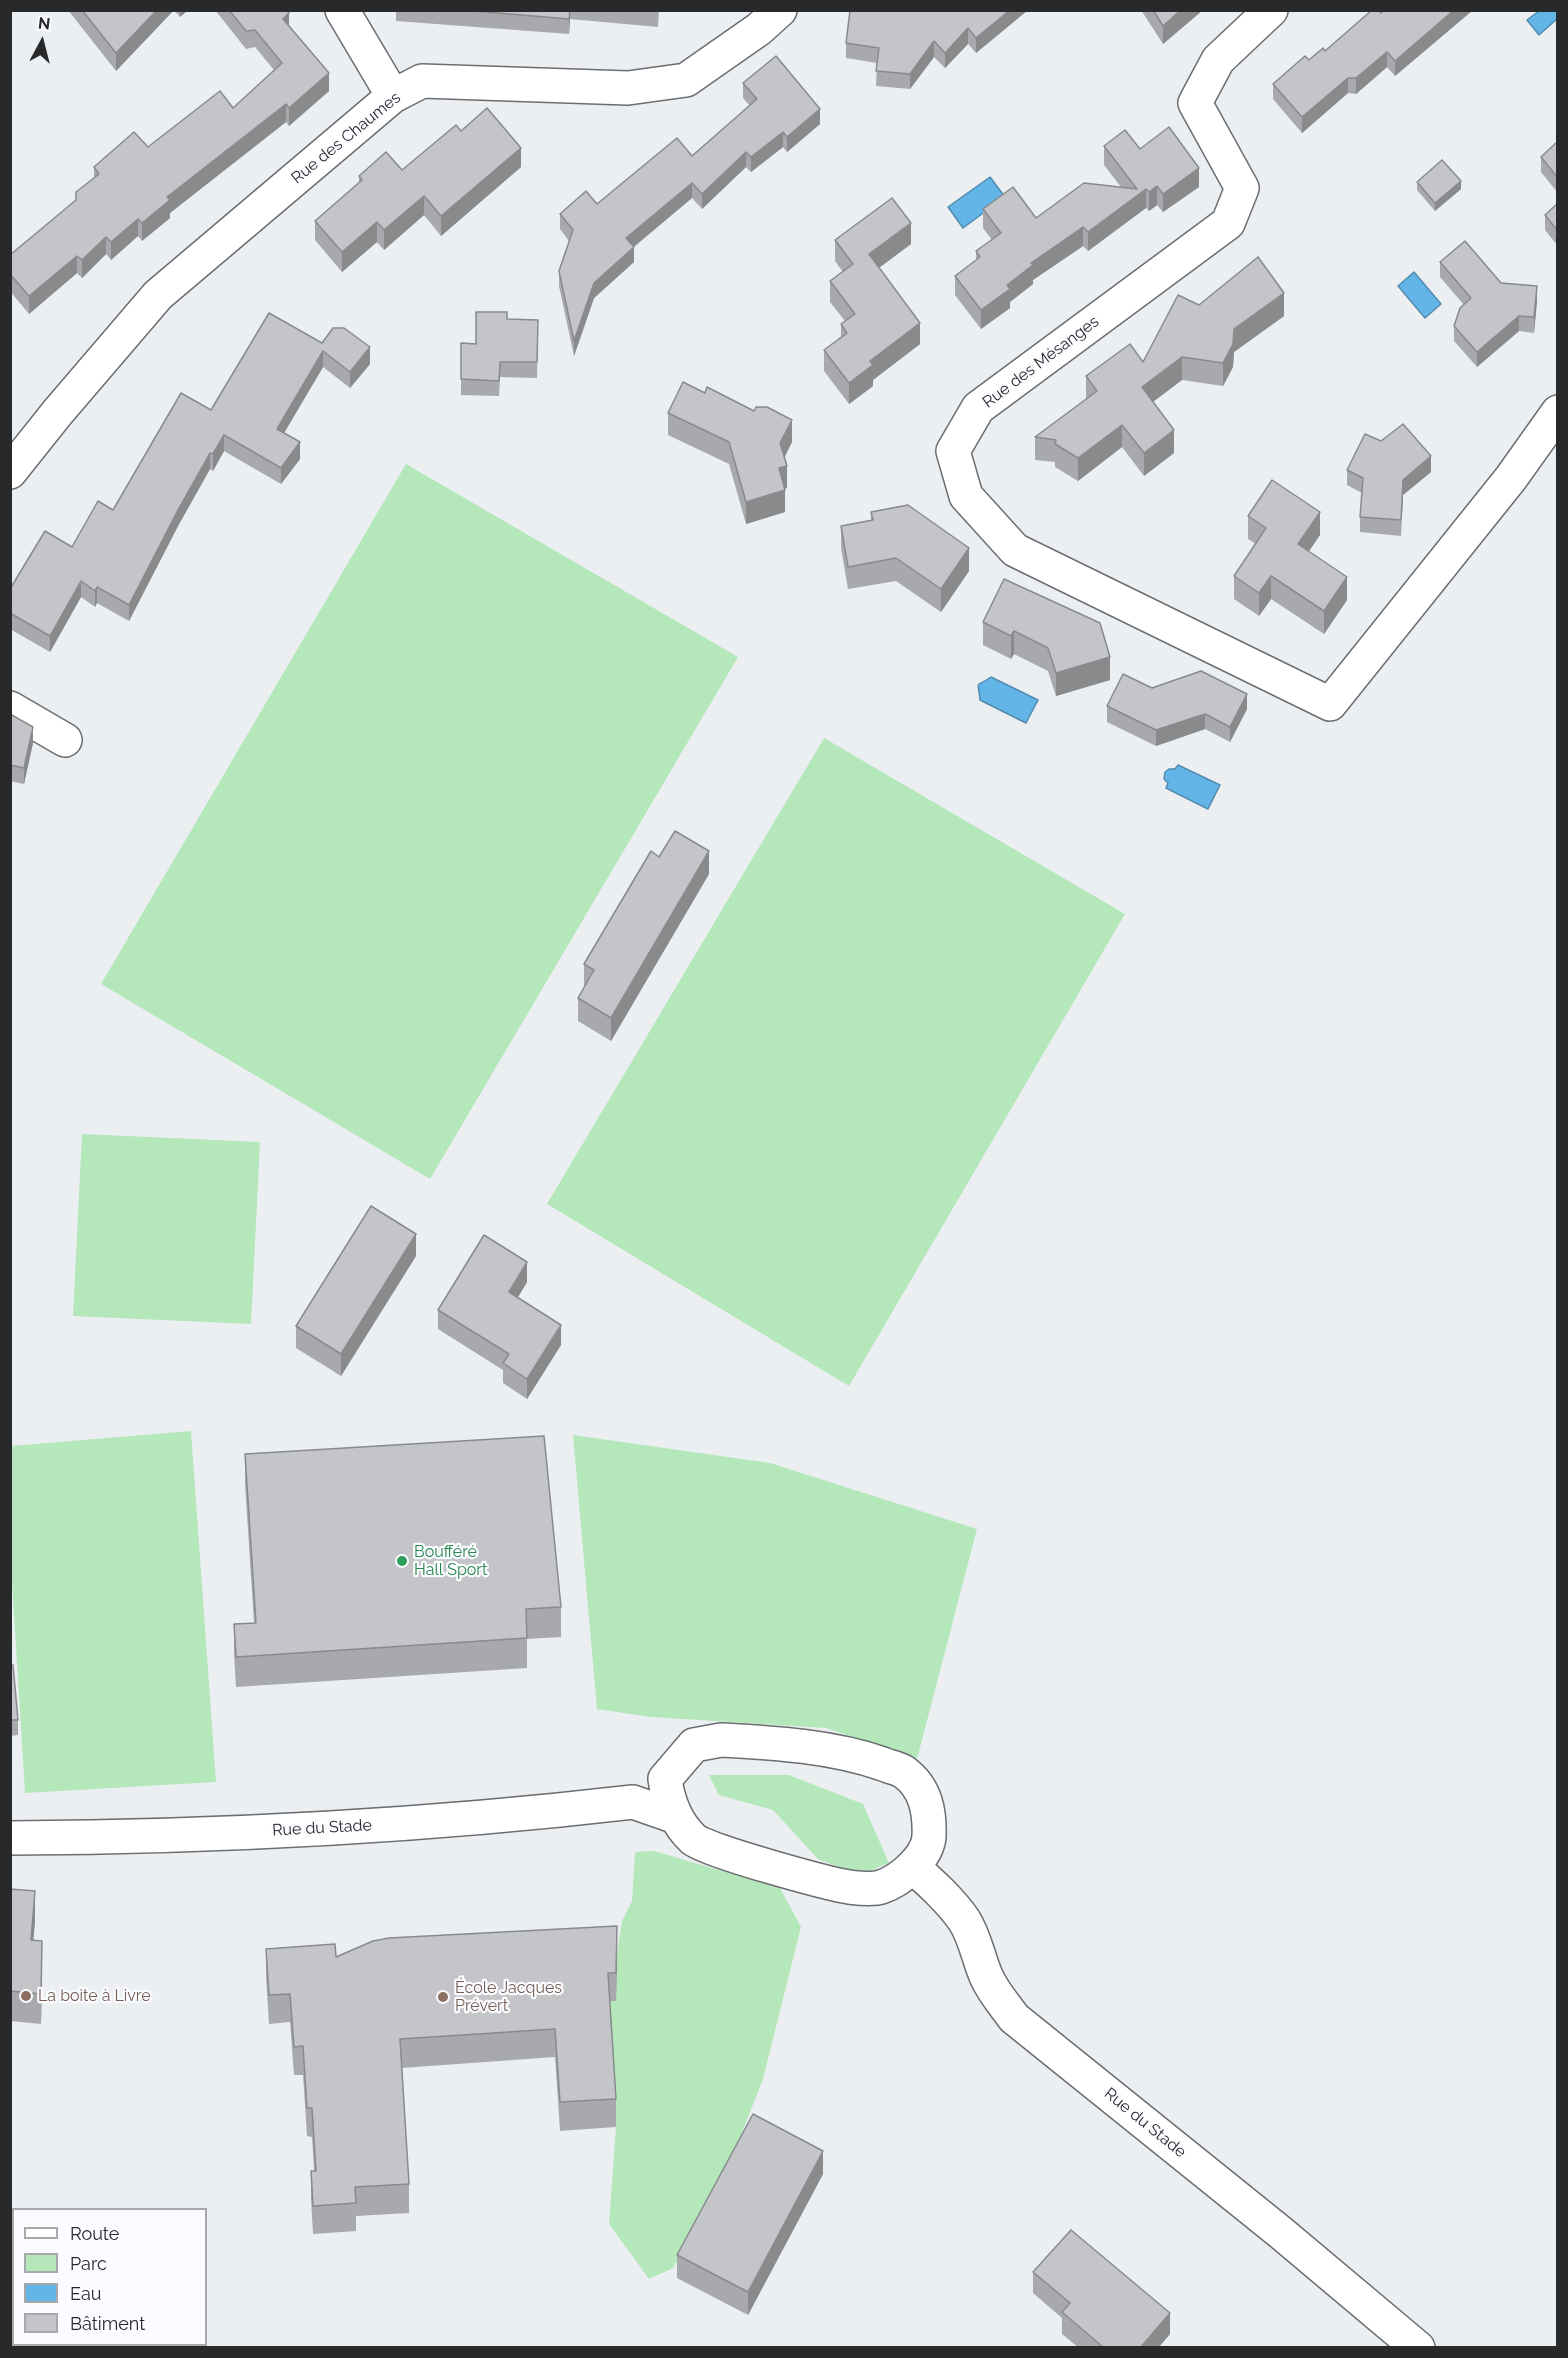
<!DOCTYPE html>
<meta charset="utf-8">
<style>
body{margin:0}
#map{position:relative;width:1568px;height:2358px;overflow:hidden;background:#eceff2;font-family:Raleway,sans-serif}
canvas{display:block}
.frame{position:absolute;inset:0;border:12px solid #28292a;pointer-events:none}
.legend{position:absolute;left:12px;top:2208px;width:195px;height:138px;box-sizing:border-box;background:#fafcff;border:2px solid #a6a8aa;margin:0;padding:8px 10px;list-style:none;font-size:18px;color:#28292a}
.legend li{display:flex;align-items:center;gap:12px;height:30px}
.legend b{width:30px;border:2px solid #a6a8aa}
.north{position:absolute;left:12px;top:12px;width:60px;height:60px;-webkit-text-stroke:4px #fafcff;paint-order:stroke;rotate:7deg;font-size:16px;font-weight:700;line-height:24px;text-align:center;color:#28292a}
.north::after{content:'';display:block;margin:auto;width:21px;height:27px;background:#28292a;clip-path:polygon(50% 0,100% 100%,50% 72%,0 100%)}
</style>
<div id="map">
<canvas width="1568" height="2358"></canvas>
<div class="frame"></div>
<ul class="legend">
<li><b style="height:8px;background:#fff"></b>Route</li>
<li><b style="height:16px;background:#b4e7ba"></b>Parc</li>
<li><b style="height:16px;background:#64b5e7"></b>Eau</li>
<li><b style="height:16px;background:#c3c5c8"></b>Bâtiment</li>
</ul>
<div class="north">N</div>
</div>
<script>
const ctx = document.querySelector('canvas').getContext('2d');
ctx.lineJoin = 'round';
function paint(path, color) { ctx.fillStyle = color; ctx.fill(path, 'evenodd'); }
function stroke(path, color, width, dash) { ctx.strokeStyle = color; ctx.lineWidth = width; ctx.lineCap = dash ? 'butt' : 'round'; ctx.setLineDash(dash || []); ctx.stroke(path); }
function drawText(font, color, halo, rows, align = 'center') {
  ctx.font = font + ' Raleway,sans-serif'; ctx.lineWidth = 4.5; ctx.setLineDash([]); ctx.textBaseline = 'middle'; ctx.strokeStyle = halo; ctx.fillStyle = color; for (const [text, x, y, turn = 0] of rows) {
    ctx.save(); ctx.translate(x, y); ctx.rotate((+turn || 0) * Math.PI / 180); ctx.textAlign = isNaN(turn) ? turn : align; if (halo) ctx.strokeText(text, 0, 0); ctx.fillText(text, 0, 0); ctx.restore();
  }
}
paint(new Path2D(`
 M406,464l332,193 -308,522 -329,-195z
 M824,738l301,176 -276,472 -302,-182z
 M82,1134l178,8 -9,182 -178,-8z
 M191,1431l25,351 -191,11 -14,-228v-119z
 M573,1435l197,28 207,66 -60,230 -91,-31 -175,-11 -54,-8z
 M709,1775h80l74,29 26,59 -30,12 -41,-16 -45,-49 -54,-15z
 M654,1851l126,37 21,39 -38,152 -27,69 -63,120 -24,11 -40,-55 7,-97 -8,-126h8l1,-47 5,-33 10,-20 3,-49z`), '#b4e7ba');
const water = new Path2D(`
 M1539,11h19l-1,8 -18,16 -12,-15z
 M990,177l15,20 -42,31 -15,-21z
 M1414,272l27,32 -16,14 -27,-32z
 M991,677l47,23 -12,23 -46,-23c-2,-22 -6,-11 11,-23z
 M1178,765l42,20 -12,24 -42,-21 2,-5 -4,-4 1,-7 4,-3h6z`);
paint(water, '#64b5e7');
stroke(water, '#528bae', 1.5);
const minor = new Path2D(`
 M342,10l51,86
 M1271,10l-53,50 -23,43 47,85 -14,35 -250,185 -25,43 13,45 49,54 315,154 181,-226 47,-66
 M10,472l47,-59 101,-118 235,-199 29,-15 206,7 58,-8 73,-51 21,-19
 M10,708l55,32
 M721,1740c54,3 110,6 162,24 6,3 15,4 21,8 22,16 26,40 25,65 -2,21 -29,44 -48,50 -9,3 -23,1 -32,0 -20,-3 -145,-37 -156,-48 -17,-16 -25,-38 -28,-60l29,-34z
 M10,1838c208,-1 416,-12 623,-36l43,15
 M913,1867c18,16 37,33 51,53 11,17 14,37 22,56 7,16 18,28 28,42l266,214 138,116`);
stroke(minor, '#6b6d70', 36);
stroke(minor, '#fff', 33);
paint(new Path2D(`
 M68,10h106l-58,61z
 M174,10h14l-8,7z
 M215,10h72l2,15 40,66 -40,35 -3,-4 -116,91v5l-28,23 -4,-5 -27,24 -5,-6 -24,24 -5,-5 -48,41 -19,-23v-36l66,-55 18,-22v-11l54,-20 85,-39 41,-38 -19,-23 -9,2z
 M396,10h263l-1,17 -88,-8 -1,15 -173,-13z
 M850,10h178l-52,43 -8,-9 -23,24 -11,-11 -24,32 -34,-3 1,-23 -31,-5v-15z
 M1141,10h62l-40,34z
 M1473,10l-78,66 -8,-9 -31,27 -8,-1 -46,40 -29,-34v-15l52,-33 56,-38z
 M743,83l77,41 -33,28 -4,-5 -32,25 -5,-5 -44,42 -10,-11 -58,49v15l-40,36 -20,58 -15,-70v-15l10,-30 -9,-12v-15l37,-10 95,-48 58,-50 -7,-8z
 M461,131l60,36 -80,69 -17,-21 -40,35 -7,-8 -35,30 -27,-32v-19l44,-38v-7l43,-6z
 M1557,142v50l-16,-20v-15z
 M1104,146l36,3 59,38 -36,25 -6,-7 -8,6 -3,-3 -58,43 -5,-5 -50,34v4l-23,18v6l-29,21 -26,-34v-19l21,-16v-9l16,-11 -9,-12v-19l53,9 85,-31 -17,-22z
 M1417,182l44,7 -26,22 -18,-21z
 M1557,204v41l-12,-15v-15z
 M835,240l76,4 -32,24 41,76 -47,36v6l-24,18 -25,-33v-21l17,-12v-14l4,-3 -15,-19v-21l13,-9 -8,-11z
 M1440,262l61,21 36,18 -3,32 -15,-2 -42,36 -23,-26v-15l10,-21 -24,-28z
 M1199,305l85,11 -50,36 -1,15 -10,19 -41,-6 -29,22 21,51 -30,23 -22,-29 -44,34 -23,-14v-5l-20,-2v-23l51,-38v-23l57,-14z
 M507,319l31,1 -1,58 -37,-1 -1,19 -38,-1v-52l15,1z
 M322,343l48,21 -20,24 -27,-21 -39,66 16,26 -19,25 -57,-33 -11,20 -3,-2 -32,57 -49,95 -32,-18 -2,4 -14,-10 -31,55 -40,-23v-40l62,-42 41,-37 98,-100z
 M668,413l124,29 -7,15 2,31h-2v24l-39,12 -17,-60 -61,-29z
 M1347,470l84,2 -28,23 -2,41 -41,-4v-15l2,-24 -15,-8z
 M871,512l98,59 -28,41 -45,-31 -48,8 -7,-41v-22l30,-6z
 M1248,516l72,19 -11,16 38,49 -23,34 -53,-35 -12,17 -25,-17v-23l22,-32 -8,-5z
 M1004,579l106,101 -54,16 -8,-25 -34,-17 -3,5 -28,-14v-23z
 M1152,688l95,21 -17,33 -25,-13 -49,17 -49,-24v-16z
 M10,714l23,29 -9,41 -14,-3z
 M709,874l-98,167 -33,-20v-23l6,-11v-23z
 M416,1256l-75,120 -45,-28v-22z
 M527,1282l-9,15 43,48 -34,54 -24,-16v-13l-65,-41v-19z
 M245,1454l316,153v30l-34,2v29l-291,19 -2,-33v-30l20,-1 -9,-139z
 M10,1665l8,55v15l-8,1z
 M10,1889l25,32 -2,19 9,31 -1,53 -31,-3z
 M266,1949l70,8 281,-3 -1,47h-6l6,98v28l-56,4 -5,-74 -153,11 7,116v29l-53,3v15l-43,3 -2,-35v-28h3l-2,-34 -5,-1 -4,-61h-9l-4,-53 -21,2 -3,-47z
 M823,2174l-75,141 -71,-37v-23z
 M1033,2272l137,62 -12,14h-79l-17,-14v-16l-29,-25z`), '#a8a9ac');
paint(new Path2D(`
 M157,10h17l-58,61v-18z
 M180,10h8l-8,7z
 M570,10v9l-1,15v-15z
 M1010,10h18l-52,43v-15z
 M1181,10h22l-40,34v-18z
 M1454,10h19l-78,66v-15z
 M289,13v17l-6,-11z
 M968,28v16l-23,24v-15z
 M934,41v16l-24,32v-15z
 M1387,52v15l-31,27v-16z
 M329,73v18l-40,35v-18z
 M1348,78v15l-46,40v-16z
 M286,104v18l-116,91v5l-28,23v-18l25,-26z
 M820,109v15l-33,28v-15z
 M783,132v15l-32,25v-15z
 M521,148v19l-80,69v-20z
 M746,152v15l-44,42v-15z
 M1199,168v19l-36,25v-18z
 M1461,181v8l-26,22v-8z
 M692,183v15l-66,55v-15z
 M1157,186v19l-8,6v-19z
 M1146,189v19l-58,43v-19z
 M424,196v19l-40,35v-20z
 M138,219v17l-27,24v-18z
 M377,222v20l-35,30v-20z
 M911,223v21l-42,31v-21z
 M1083,227v19l-50,34v4l-23,18v6l-29,21v-19l50,-47z
 M106,237v17l-24,24v-18z
 M634,247v15l-40,36 -20,58v-15l20,-58z
 M77,256v17l-48,41v-18z
 M1537,286v15l-3,32v-16z
 M1284,293v23l-50,36 -1,15 -10,19v-23l11,-34z
 M1519,316v15l-42,36v-15z
 M920,323v21l-47,36v6l-24,18v-21l21,-22z
 M370,347v17l-20,24v-16z
 M323,351v16l-46,78v-16z
 M1182,357v23l-40,30v-23z
 M792,420v22l-12,23v-22z
 M1122,425v22l-44,34v-23z
 M1174,430v23l-30,23v-23z
 M224,435v16l-11,20v-17z
 M300,442v17l-19,25v-16z
 M210,453v16l-32,57 -49,95v-16l49,-95z
 M1431,456v16l-28,23 -2,41 2,-56z
 M787,466v22l-8,2v-22z
 M785,490v22l-39,12v-22z
 M1320,512v23l-22,32v-23z
 M969,548v23l-28,41v-23z
 M1271,576v23l-12,17v-23z
 M1347,577v23l-23,34v-23z
 M81,581v16l-31,55v-16z
 M97,587v16l-2,4v-16z
 M1014,631v23l-3,5v-23z
 M1110,657v23l-54,16v-23z
 M1247,694v15l-17,33v-15z
 M1205,714v15l-49,17v-16z
 M33,727v16l-9,41v-16z
 M709,851v23l-98,167v-23z
 M416,1234v22l-75,120v-22z
 M527,1262v20l-18,30v-20z
 M561,1325v20l-34,54v-20z
 M35,1891v30l-4,49v-30z
 M617,1926v28l-1,47v-28z
 M42,1941v30l-1,53v-30z
 M823,2151v23l-75,141v-23z
 M1170,2313v21l-12,14h-18z`), '#888a8c');
const building = new Path2D(`
 M82,10h75l-41,43z
 M229,10h58l2,3 -6,6 46,54 -40,35 -3,-4 -119,93 3,3 -28,23 -4,-4 -27,23 -5,-5 -24,23 -5,-4 -48,40 -19,-22v-19l66,-55v-8l23,-18 -5,-7 40,-35 14,15 72,-56 13,17 49,-45 -27,-33 -9,1z
 M462,10h108l-1,9z
 M850,10h160l-34,28 -8,-10 -23,25 -11,-12 -24,33 -34,-3 3,-23 -33,-5z
 M1153,10h28l-18,16z
 M1372,10h7l2,3 3,-3h70l-59,51 -8,-9 -31,26h-8l-46,39 -29,-33 32,-28 4,4 14,-12 2,3z
 M776,56l44,53 -33,28 -4,-5 -32,25 -5,-5 -44,42 -10,-11 -66,55 8,9 -40,36 -20,58 -15,-70 14,-41 -13,-16 26,-23 11,13 80,-66 15,18 65,-57 -14,-16z
 M487,108l34,40 -80,68 -17,-20 -40,34 -7,-8 -35,30 -27,-31 47,-41 -3,-4 27,-24 16,18 54,-45 5,6z
 M1169,127l30,41 -36,26 -6,-8 -8,6 -3,-3 -58,43 -5,-5 -52,36 2,2 -26,20 3,4 -29,21 -26,-34 25,-19 -4,-6 25,-18 -18,-24 30,-22 23,31 48,-35 53,6 -33,-43 21,-16 15,19z
 M1557,142v35l-16,-20z
 M1442,160l19,21 -26,22 -18,-21z
 M892,198l19,25 -42,31 51,69 -50,38 3,4 -24,18 -25,-33 23,-17 -6,-9 14,-10 -25,-33 23,-17 -18,-24z
 M1557,204v26l-12,-15z
 M1465,241l36,42 36,3 -3,31 -15,-1 -42,36 -23,-26 6,-18 11,-10 -31,-36z
 M1258,257l26,36 -50,36 -1,15 -10,19 -41,-6 -40,30 32,43 -30,23 -22,-28 -44,33 -23,-14 1,-4 -21,-3 62,-46 -11,-15 44,-32 13,18 35,-67 21,10z
 M476,312h31v7l31,1 -1,42h-37l-1,19 -38,-2v-36l15,1z
 M269,313l53,30 11,-15h11l26,19 -20,25 -27,-21 -46,78 23,13 -19,26 -57,-33 -11,19 -3,-1 -32,57 -49,95 -32,-18 -2,4 -14,-10 -31,55 -40,-23v-24l35,-58 27,16 26,-46 15,9 68,-117 30,17z
 M683,382l22,11 2,-6 47,24 2,-4h11l25,13 -12,23 7,23 -8,2 6,22 -39,12 -17,-60 -61,-29z
 M1403,424l28,32 -28,24 -2,40 -41,-3 3,-39 -16,-8 18,-36 16,7z
 M1272,480l48,32 -22,32 49,33 -23,34 -53,-35 -12,17 -25,-17 32,-48 -18,-12z
 M908,505l61,43 -28,41 -45,-31 -48,9 -7,-41 32,-6 -2,-8z
 M1004,579l96,44 10,34 -54,16 -8,-25 -34,-17 -3,5 -28,-14z
 M1201,671l46,23 -17,33 -25,-13 -49,16 -49,-24 16,-32 29,14z
 M10,714l23,13 -9,41 -14,-3z
 M675,831l34,20 -98,167 -33,-20 16,-28 -10,-6 67,-113 8,6z
 M371,1206l45,28 -75,120 -45,-28z
 M484,1235l43,27 -18,30 52,33 -34,54 -24,-16 6,-9 -71,-44z
 M544,1436l17,171 -35,2 1,29 -291,19 -2,-33 22,-1 -11,-169z
 M10,1665h3l5,55h-8z
 M10,1889l25,2 -4,49 11,1 -1,53 -31,-3z
 M617,1926l-1,47h-8l8,126 -56,3 -5,-73 -155,10 9,145 -54,3 1,16 -43,3 -2,-35h5l-4,-63h-5l-4,-62 -9,1 -4,-53 -21,1 -3,-46 69,-5 1,13 37,-16 16,-3z
 M753,2114l70,37 -75,141 -71,-37z
 M1071,2230l99,83 -30,35h-36l-42,-36 8,-9 -37,-31z`);
paint(building, '#c3c5c8');
stroke(building, '#888a8c', 1.5);
for (const [x, y, r, color] of [
 [402,1561,6,"#2e9e5b"],
 [26,1996,6,"#8d6e63"],
 [443,1997,6,"#8d6e63"]
]) { const dot = new Path2D(); dot.arc(x, y, r, 0, 2 * Math.PI); ctx.fillStyle = color; ctx.fill(dot); stroke(dot, '#fafcff', 2); }
drawText('16px', '#28292a', '#fafcff', [
 ["Rue des Chaumes",346,138,-39],
 ["Rue des Mésanges",1041,362,-37],
 ["Rue du Stade",322,1828,-3],
 ["Rue du Stade",1145,2123,39]
]);
drawText('16px', '#27864d', '#fafcff', [
 ["Boufféré",414,1552],
 ["Hall Sport",414,1570]
], 'left');
drawText('16px', '#785e54', '#fafcff', [
 ["École Jacques",455,1988],
 ["Prévert",455,2006],
 ["La boite à Livre",38,1996]
], 'left');
</script>
